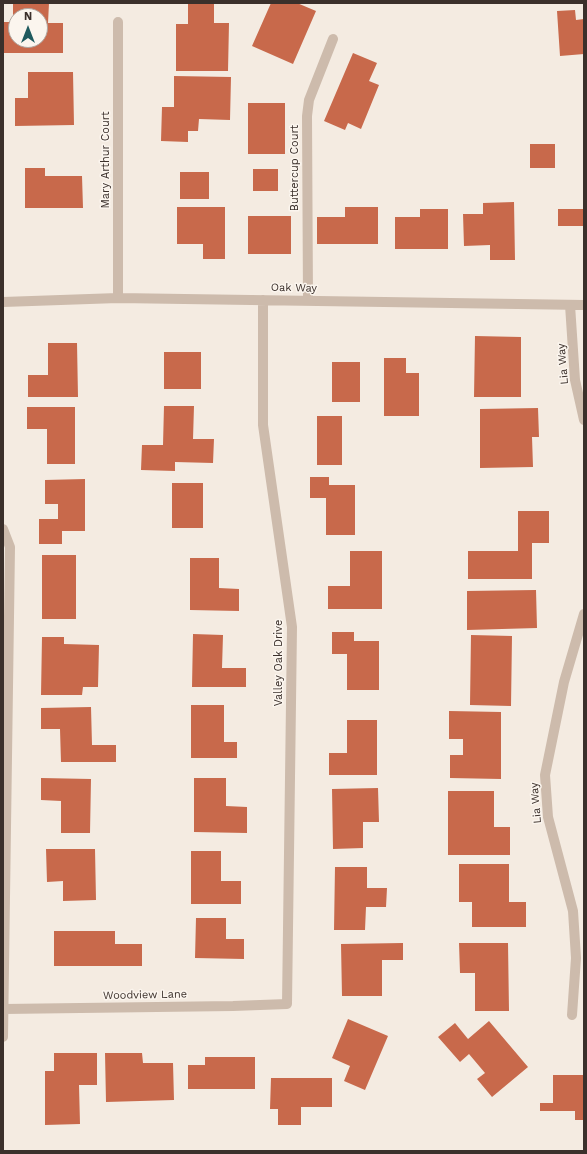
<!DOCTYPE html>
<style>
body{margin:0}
#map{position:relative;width:587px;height:1154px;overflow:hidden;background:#f4ebe1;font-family:"Work Sans",sans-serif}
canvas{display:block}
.frame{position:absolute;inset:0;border:4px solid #3b302b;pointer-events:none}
.north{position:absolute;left:8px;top:8px;width:40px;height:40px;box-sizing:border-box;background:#fbf5ee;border:1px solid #aea6a0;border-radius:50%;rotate:0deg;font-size:11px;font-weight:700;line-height:16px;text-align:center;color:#3b302b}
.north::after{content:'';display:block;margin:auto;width:14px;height:18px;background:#1f5a5e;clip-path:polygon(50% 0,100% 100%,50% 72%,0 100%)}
</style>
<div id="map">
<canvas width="587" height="1154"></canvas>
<div class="frame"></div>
<div class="north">N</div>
</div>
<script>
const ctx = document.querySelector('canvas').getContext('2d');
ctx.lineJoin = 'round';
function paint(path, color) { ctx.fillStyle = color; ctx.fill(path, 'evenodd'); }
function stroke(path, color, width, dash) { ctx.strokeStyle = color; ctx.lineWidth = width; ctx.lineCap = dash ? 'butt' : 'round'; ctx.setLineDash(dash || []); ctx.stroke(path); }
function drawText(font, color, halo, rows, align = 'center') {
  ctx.font = font + ' "Work Sans",sans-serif'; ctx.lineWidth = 3; ctx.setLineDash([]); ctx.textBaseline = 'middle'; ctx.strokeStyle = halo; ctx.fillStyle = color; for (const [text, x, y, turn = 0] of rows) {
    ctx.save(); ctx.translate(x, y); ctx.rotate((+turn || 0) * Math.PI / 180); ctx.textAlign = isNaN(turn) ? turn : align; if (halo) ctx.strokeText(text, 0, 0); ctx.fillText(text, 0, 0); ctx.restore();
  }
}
paint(new Path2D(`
 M13,3h36l-1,20h15v30h-60v-31h10zM16,16h24v24h-24z
 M271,3h26l19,8 -23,53 -41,-18z
 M188,4h26v19h15l-1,48h-52v-47h12z
 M575,10l1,10 8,-1v35l-24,2 -3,-45z
 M353,53l24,10 -8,18 10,4 -18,44 -13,-6 -3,7 -21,-9z
 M28,72h45l1,53 -59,1v-28h13z
 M174,76l57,1 -1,43 -31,-1 -1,12h-10v11l-27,-1 1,-34h12z
 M248,103h37v51h-37z
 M530,144h25v24h-25z
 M25,168h20v8h37l1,32h-58z
 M253,169h25v22h-25z
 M180,172h29v27h-29z
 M514,202l1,58h-25v-15l-26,1 -1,-32h20v-11z
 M177,207h48v52h-22v-15h-26z
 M345,207h33v37h-61v-27h28z
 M420,209h28v40h-53v-32h25z
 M558,209h26v17h-26z
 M248,216h43v38h-43z
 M475,336l46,1v60h-47z
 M48,343h29l1,54h-50v-22h20z
 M164,352h37v37h-37z
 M384,358h22v15h13v43h-35z
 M332,362h28v40h-28z
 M164,406h30l-1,33h21l-1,24 -38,-1v9l-34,-1 1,-25h21z
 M27,407h48v57h-28v-35h-20z
 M538,408l1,29h-7l1,30 -53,1v-59z
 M317,416h25v49h-25z
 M310,477h19v8h26v50h-29v-37h-16z
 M85,479v52h-23v13h-23v-25h19v-15h-13v-24z
 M172,483h31v45h-31z
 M518,511h31v32h-17v36h-64v-28h50z
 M350,551h32v58h-54v-23h22z
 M42,555h34v64h-34z
 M190,558h29v30l20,1v22l-49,-1z
 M536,590l1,38 -70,2v-39z
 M332,632h22v9h25v49h-32v-36h-15z
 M193,634l30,1 -1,33h24v19h-54z
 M471,635l41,1 -1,70 -41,-1z
 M42,637h22v7l35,1 -1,42h-15l-1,8h-41z
 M191,705h33v37h13v16h-46z
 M91,707l1,38h24v17h-55l-1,-33h-19v-21z
 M449,711l52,1v67l-51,-1v-23h13v-16h-14z
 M347,720h30v55h-48v-22h18z
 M41,778l50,1 -1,54h-29v-32l-20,-1z
 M194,778h32v28l21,1v26l-53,-1z
 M378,788l1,34h-16v26l-30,1 -1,-60z
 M448,791h46v36h16v28h-62z
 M46,849h49l1,51 -33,1v-20l-16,1z
 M191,851h30v30h20v23h-50z
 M459,864h50v38h17v25h-54v-25h-13z
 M335,867h32v21h20l-1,19h-20l-1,23h-31z
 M196,918h30v21h18v20l-49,-1z
 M54,931h61v13h27v22h-88z
 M403,943v17h-21v36h-40l-1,-52z
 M459,943h49l1,68h-34v-38h-15z
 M348,1019l40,17 -23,54 -21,-9 6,-15 -18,-8z
 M489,1021l39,46 -36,30 -15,-18 8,-6 -16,-19 -9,8 -22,-25 17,-14 13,16z
 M54,1053h43v32h-18l1,39 -35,1v-54h9z
 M105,1053h37l1,10h30l1,37 -68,2z
 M205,1057h50v32h-67v-24h17z
 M553,1075h31v45h-9v-9h-35v-8h13z
 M271,1078h61v29h-31v18h-23v-16h-8z`), '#c8694b');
stroke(new Path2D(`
 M118,22v276
 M308,301l-1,-185 2,-16 24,-61
 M3,302l115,-4 466,7
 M570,305l5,75 9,40
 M3,529l7,18 -7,490
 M4,1009l229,-3 54,-2 5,-377 -29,-202v-125
 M572,1015l4,-57 -3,-47 -25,-94 -3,-42 19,-93 20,-68`), '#cdbbac', 10);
drawText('11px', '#3b302b', '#fbf5ee', [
 ["Mary Arthur Court",106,160,-90],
 ["Buttercup Court",295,168,-90],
 ["Oak Way",294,288,1],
 ["Lia Way",563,364,-95],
 ["Valley Oak Drive",279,663,-90],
 ["Lia Way",536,803,-95],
 ["Woodview Lane",145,995,-1]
]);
</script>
